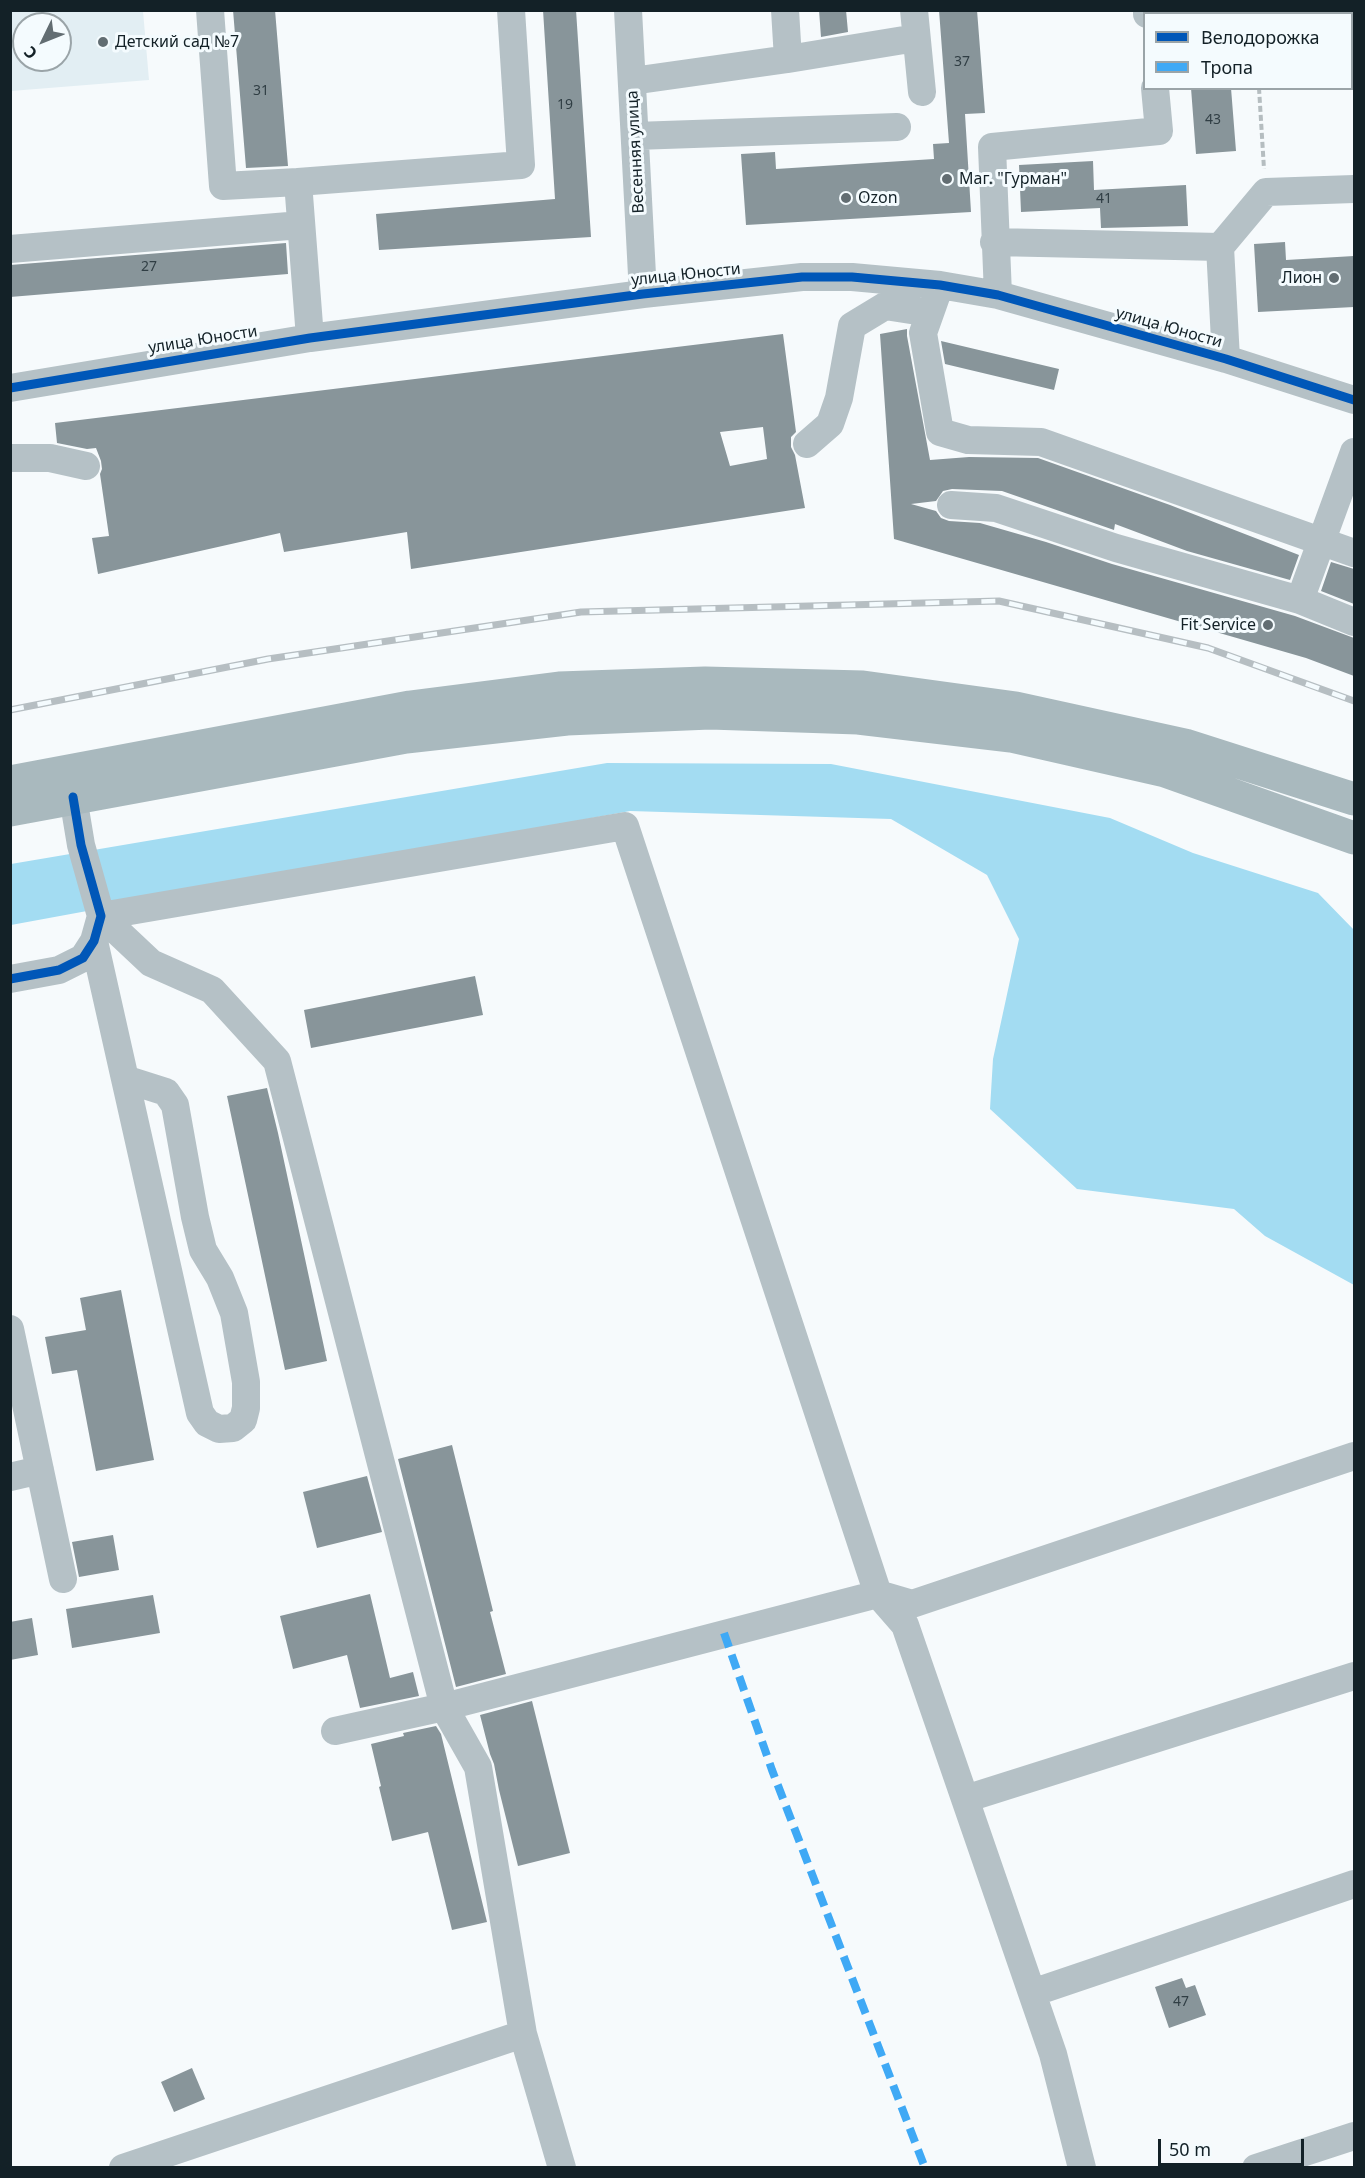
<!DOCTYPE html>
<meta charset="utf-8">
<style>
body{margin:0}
#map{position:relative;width:1365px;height:2178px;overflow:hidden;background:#f6fafc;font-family:"Noto Sans",sans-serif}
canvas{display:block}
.frame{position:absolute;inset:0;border:12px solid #132127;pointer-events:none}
.legend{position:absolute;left:1143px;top:12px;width:210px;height:78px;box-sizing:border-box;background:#f4fbfe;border:2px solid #9aa4a8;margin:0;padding:8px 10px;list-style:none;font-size:18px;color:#132127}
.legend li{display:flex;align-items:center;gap:12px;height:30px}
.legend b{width:30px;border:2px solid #9aa4a8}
.north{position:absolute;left:12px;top:12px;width:60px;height:60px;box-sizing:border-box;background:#f4fbfe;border:2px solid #9aa4a8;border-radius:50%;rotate:227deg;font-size:16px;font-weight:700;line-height:24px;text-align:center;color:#132127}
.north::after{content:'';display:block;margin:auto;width:21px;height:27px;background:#626d72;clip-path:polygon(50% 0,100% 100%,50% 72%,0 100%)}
.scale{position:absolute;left:1158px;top:2139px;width:146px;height:27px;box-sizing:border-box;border:3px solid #132127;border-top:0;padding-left:8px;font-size:18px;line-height:21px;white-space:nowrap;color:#132127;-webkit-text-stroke:4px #f4fbfe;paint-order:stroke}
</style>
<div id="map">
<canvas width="1365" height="2178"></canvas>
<div class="frame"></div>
<ul class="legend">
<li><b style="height:8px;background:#0057b8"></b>Велодорожка</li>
<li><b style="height:8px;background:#3fa9f5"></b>Тропа</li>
</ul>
<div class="north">С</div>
<div class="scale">50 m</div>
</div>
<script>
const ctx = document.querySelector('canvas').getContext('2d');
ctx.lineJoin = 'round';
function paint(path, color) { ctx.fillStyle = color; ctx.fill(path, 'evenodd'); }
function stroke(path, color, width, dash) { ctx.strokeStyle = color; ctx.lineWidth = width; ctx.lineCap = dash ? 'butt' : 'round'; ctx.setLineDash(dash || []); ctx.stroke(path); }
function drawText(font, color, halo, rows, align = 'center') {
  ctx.font = font + ' "Noto Sans",sans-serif'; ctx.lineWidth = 6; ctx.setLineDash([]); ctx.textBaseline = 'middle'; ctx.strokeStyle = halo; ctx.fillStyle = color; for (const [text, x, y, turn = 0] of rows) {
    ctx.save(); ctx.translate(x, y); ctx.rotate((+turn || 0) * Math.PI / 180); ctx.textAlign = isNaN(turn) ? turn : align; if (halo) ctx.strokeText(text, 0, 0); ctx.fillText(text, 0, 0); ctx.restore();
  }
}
paint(new Path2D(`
 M11,10l132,1 6,69 -138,11zM24,24h36v36h-36z`), '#e2eef3');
paint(new Path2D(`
 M607,763l224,1 279,54 83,35 125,40 36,37v355l-89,-49 -31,-27 -157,-20 -87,-80 3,-50 26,-120 -32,-64 -96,-56 -261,-8 -619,114v-61z`), '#a3dcf2');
paint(new Path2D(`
 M233,10h42l13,156 -42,2z
 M543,10h33l15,227 -212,13 -3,-36 179,-15z
 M819,10h27l2,22 -27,5z
 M939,10h38l8,103 -20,1 6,98 -225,13 -5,-71 34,-2 1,17 158,-10 -1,-15 16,-1z
 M1191,88h40l5,63 -40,3z
 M1093,161l1,29 92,-5 2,41 -87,2 -1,-20 -79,4 -2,-47z
 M1285,242l1,18 68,-4v51l-96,5 -4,-68z
 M286,243l2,31 -278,23v-32z
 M907,329v7l23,124 39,-3 69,1 132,47 129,50 -9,25 -103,-29 -72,-27 -1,6 -112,-39 -50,-2 -9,2 -7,10 -25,3 25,7 5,7 8,3 31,2 66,19 66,22 183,52 59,22v38l-48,-18 -412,-119 -14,-205z
 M783,334l13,98 -5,5v10l4,8 10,53 -394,61 -4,-37 -123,20 -4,-19 -182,41 -6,-36 17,-2 -9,-62 2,-5 -1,-8 -5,-13 -9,1 -30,-6 -2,-20zM763,427l4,32 -37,7 -10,-34z
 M941,341l118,28 -5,21 -109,-26z
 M1331,562l23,7v35l-33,-13z
 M475,976l8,39 -172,33 -7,-38z
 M267,1088l11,45 49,228 -42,9 -58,-274z
 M121,1290l33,170 -58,11 -19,-101 -25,4 -7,-37 41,-7 -6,-32z
 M452,1445l41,166 -3,1 16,62 -50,13 -58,-228z
 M367,1476l15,56 -65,16 -14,-56z
 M113,1535l6,35 -40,7 -7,-35z
 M370,1594l20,84 23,-6 6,24 -59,12 -13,-53 -54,14 -13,-53z
 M153,1595l7,38 -88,15 -6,-39z
 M32,1618l6,37 -28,5v-38z
 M532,1701l38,152 -52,13 -19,-76 -5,-26 -4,-10 -10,-39z
 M436,1726l5,8 46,188 -35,8 -24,-98 -36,9 -13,-54 2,-1 -10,-42 33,-8 -1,-3z
 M1182,1978l4,10 9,-3 11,30 -37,13 -14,-41z
 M192,2068l13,31 -31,13 -13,-30z`), '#88959a');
stroke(new Path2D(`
 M1254,10v4
 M1352,56h2
 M1259,88l5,81`), '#b5bdc0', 4, [6, 3]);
stroke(new Path2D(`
 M210,10l13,176 75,-4 223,-17 -10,-155
 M628,10l15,284
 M785,10l3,49
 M914,10l8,82
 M1147,10v4
 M632,81l156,-22 128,-21
 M635,136l262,-9
 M298,182l12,156
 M994,242l226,5
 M10,249l291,-24
 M940,285l-17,48 17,99 28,8 73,2 313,111
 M998,295l-6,-148 167,-16 -4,-43
 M1226,359l-6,-112 46,-55 88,-3
 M10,388l300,-50 333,-44 159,-17h50l88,8 58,10 228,64 128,41
 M807,444l23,-20 9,-26 13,-72 33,-20 45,7
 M10,458h40l36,8
 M951,505l45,3 120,40 184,52 54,22
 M1300,600l54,-148
 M101,916l524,-90 253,768 -434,113 -109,24
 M101,916l50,47 61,27 65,71 167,646 34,60 45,267 39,134
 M94,941l31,138 3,13 72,321 7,10 12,6 14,-1 10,-8 3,-12v-26l-12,-69 -14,-35 -17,-28 -8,-33 -20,-112 -9,-13 -41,-13
 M10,979l49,-9 24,-12 11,-17 7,-25 -20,-71 -8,-48
 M10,1329l53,250
 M10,1477l30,-7
 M878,1594l27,31 148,429 29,114
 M878,1594l34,10 442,-148
 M965,1799l389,-123
 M1032,1993l322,-109
 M123,2168l400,-134
 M1256,2168l98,-32`), '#b5c1c6', 28);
stroke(new Path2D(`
 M10,782l400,-75 149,-19 146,-5 158,4 153,21 169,37 169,54
 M10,810l396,-73 161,-18 143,-6 148,5 153,18 154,35 189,67`), '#a9b9be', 33);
const rail = new Path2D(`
 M10,710l258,-51 313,-47 418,-11 209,47 146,53`);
stroke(rail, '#b6bec2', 7);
stroke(rail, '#f4fbfe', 4.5, [14]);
stroke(new Path2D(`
 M724,1633l48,137 153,398`), '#3fa9f5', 8, [15, 8]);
stroke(new Path2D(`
 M10,388l300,-50 333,-44 159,-17h50l88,8 58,10 228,64 128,41
 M10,979l49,-9 24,-12 11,-17 7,-25 -20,-71 -8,-48`), '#0057b8', 9);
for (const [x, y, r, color] of [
 [103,42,6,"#626d72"],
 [947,179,6,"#626d72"],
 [846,198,6,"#626d72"],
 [1334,278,6,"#626d72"],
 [1268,625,6,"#626d72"]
]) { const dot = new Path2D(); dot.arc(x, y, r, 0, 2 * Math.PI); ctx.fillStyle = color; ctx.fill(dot); stroke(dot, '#f4fbfe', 2); }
drawText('14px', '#303e44', null, [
 ["37",962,62],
 ["31",261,91],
 ["19",565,105],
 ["43",1213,120],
 ["41",1104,199],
 ["27",149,267],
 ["47",1181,2002]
]);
drawText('16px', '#132127', '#f4fbfe', [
 ["Детский сад №7",115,42],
 ["Маг. \"Гурман\"",959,179],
 ["Ozon",858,198],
 ["Лион",1322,278,"right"],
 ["Fit Service",1256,625,"right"]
], 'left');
drawText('16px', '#132127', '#f4fbfe', [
 ["Весенняя улица",636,152,-93],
 ["улица Юности",686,275,-6],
 ["улица Юности",1169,328,16],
 ["улица Юности",203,340,-9]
]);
</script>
